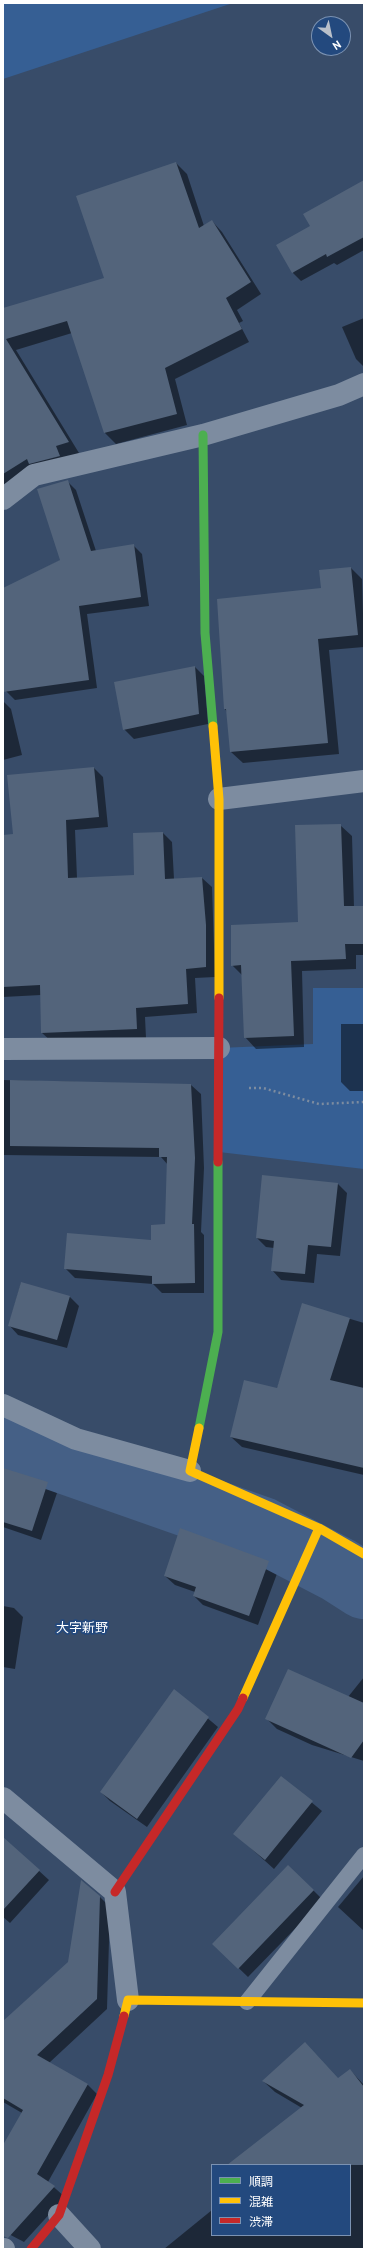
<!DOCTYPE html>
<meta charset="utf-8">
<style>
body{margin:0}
#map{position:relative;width:367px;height:2252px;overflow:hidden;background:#384c69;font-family:"PT Sans","Noto Sans JP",sans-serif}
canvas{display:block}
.frame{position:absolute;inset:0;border:4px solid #fff;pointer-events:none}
.legend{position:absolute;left:211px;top:2164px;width:140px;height:72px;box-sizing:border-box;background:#23497e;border:1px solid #7b92b2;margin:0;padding:5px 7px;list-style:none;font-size:12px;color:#fff}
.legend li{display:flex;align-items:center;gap:8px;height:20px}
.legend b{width:20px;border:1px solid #7b92b2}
.north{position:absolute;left:311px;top:16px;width:40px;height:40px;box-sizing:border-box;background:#23497e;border:1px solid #7b92b2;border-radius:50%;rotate:147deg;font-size:11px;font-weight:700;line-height:16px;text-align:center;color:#fff}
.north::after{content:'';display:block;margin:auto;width:14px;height:18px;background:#b9c0ca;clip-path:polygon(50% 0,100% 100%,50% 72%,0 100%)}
</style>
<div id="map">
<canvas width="367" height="2252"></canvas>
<div class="frame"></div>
<ul class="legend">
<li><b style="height:5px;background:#4caf50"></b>順調</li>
<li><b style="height:5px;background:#ffc107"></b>混雑</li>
<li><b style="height:5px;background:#c62828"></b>渋滞</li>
</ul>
<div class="north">N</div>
</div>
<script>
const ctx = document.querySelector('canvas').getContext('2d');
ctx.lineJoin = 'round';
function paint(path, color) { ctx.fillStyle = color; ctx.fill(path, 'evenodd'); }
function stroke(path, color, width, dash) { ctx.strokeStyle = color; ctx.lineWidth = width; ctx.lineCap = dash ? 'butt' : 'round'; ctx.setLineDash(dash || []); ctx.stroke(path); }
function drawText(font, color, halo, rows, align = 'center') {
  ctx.font = font + ' "PT Sans","Noto Sans JP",sans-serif'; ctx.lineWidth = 3.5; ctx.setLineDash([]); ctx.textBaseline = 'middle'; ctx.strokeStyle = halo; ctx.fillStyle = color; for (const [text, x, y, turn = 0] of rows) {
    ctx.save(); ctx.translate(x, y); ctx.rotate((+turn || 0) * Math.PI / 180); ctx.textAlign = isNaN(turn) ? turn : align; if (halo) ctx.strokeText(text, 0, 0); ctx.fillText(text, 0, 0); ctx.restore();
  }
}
paint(new Path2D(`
 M3,3h230l-230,76z
 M313,988h51v181l-145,-17v-104l94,-4z`), '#365f94');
paint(new Path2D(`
 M176,163l11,11 17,52 8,-5 10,11 39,62 -24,16 6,11 -4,2 10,19 -74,37 12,46 -71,19 -11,-11 -33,-100 -56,17 63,103 -76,38v-182l102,-30z
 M364,181v69l-27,15 -3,-2 -33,18 -8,-8 18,-47z
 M364,318v49l-8,-8 -14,-32z
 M67,481l9,9 20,61 37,-6 9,9 7,52 -62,8 10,74 -82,12 -9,-9 -3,-22v-80l58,-29z
 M351,568l11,11 2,68 -35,3 10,104 -96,9 -12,-11 -4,-40 -2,-3 -7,-109 104,-11z
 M195,667l9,9 4,48 -74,15 -10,-10z
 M3,701l8,8 11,46 -19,5z
 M94,768l9,9 5,50 -33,3 2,48 58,-2 28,-43 9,9 2,37 28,-1 10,9 3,90 -20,1 2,35 -52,4 1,21 -94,4 -10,-9 -1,-38 -38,2v-161l11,-1z
 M340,825l12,11 2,71h10v48h-8v14l-54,2 2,76 -48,2 -11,-12 -2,-61 -11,-11 67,-42z
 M341,1024h23v67h-14l-9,-9z
 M3,1080l188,5 10,9 3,74 -3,64 3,3v58h-42l-9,-9 -78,-6 -10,-10 87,-27 14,-16 2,-60 -7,-8 -158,-2z
 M338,1184l9,9 -7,63 -23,-2 -3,29 -33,-3 -9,-10 2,-22 -8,-1 -9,-9z
 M21,1283l49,14 9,9 -12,42 -49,-13 -9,-10z
 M303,1305l61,18v152l-122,-28 -11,-10 46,-48z
 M3,1469l44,14 10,10 -16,47 -38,-13z
 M269,1562l9,9 -20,54 -55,-20 -9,-9 1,-4 -20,-7 -10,-9z
 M3,1606l11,2 9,9 -8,52 -12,-2z
 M364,1677v84l-52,-16 -35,-16 -11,-11 82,-21z
 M174,1690l44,37 -71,100 -37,-26 -9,-9z
 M281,1777l41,34 -48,58 -39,-35z
 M3,1838l46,42 -39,43 -7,-6z
 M364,1876v55l-26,-24z
 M313,1890l10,10 -75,77 -25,-24z
 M100,1897l10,10 -3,102 -58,54 38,21 10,10 -49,88 17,15 -41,45 -21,-11v-84l19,-34 -19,-11v-80l66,-59z
 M350,2070l14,15v164h-200l48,-39v25h138v-70h-117l69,-57 -27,-16 -12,-11 75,-2z`), '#0007');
stroke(new Path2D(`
 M3,1439l259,91 77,40 25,16`), '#456086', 66);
paint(new Path2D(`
 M176,162l23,66 13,-8 39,62 -25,16 16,31 -77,39 12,46 -73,19 -37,-112 -61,18 63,103 -13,4 4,10 -31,8 -2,-5 -24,15v-166l101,-30 -28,-82z
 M364,180v57l-37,20 -1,-3 -34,19 -16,-28 34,-19 -7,-12z
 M68,480l23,71 43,-7 7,53 -62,9 10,74 -86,12v-104l57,-28 -23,-71z
 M351,567l7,68 -40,4 10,104 -98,9 -4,-43h-2l-7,-110 104,-11 -2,-18z
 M195,666l4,48 -76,16 -9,-48z
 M94,767l5,50 -33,3 2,58 66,-3 -1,-42 30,-1 2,47 37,-2 4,48v42l-20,2 2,35 -52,4 1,21 -96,4 -1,-48 -37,2v-152l10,-1 -6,-59z
 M341,824l3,82h20v38h-19l1,15 -55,2 3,75 -50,2 -3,-73 -10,1v-41l67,-3 -3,-97z
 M10,1080l181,4 4,74 -3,66h2l1,59 -43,1v-8l-88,-7 3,-36 84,7v-15l14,-1 2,-67h-8v-9l-149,-2z
 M262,1175l76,8 -7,64 -23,-2 -3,29 -34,-3 3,-30 -18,-3z
 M21,1282l49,14 -13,44 -49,-14z
 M302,1303l48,15 -20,62 34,8v80l-134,-31 14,-57 33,8z
 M3,1468l45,14 -16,49 -29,-9z
 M180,1528l89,33 -20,55 -56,-20 3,-9 -32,-11z
 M288,1669l76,34v37l-13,18 -86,-39z
 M174,1689l35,28 -72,102 -37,-27z
 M281,1776l32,25 -48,59 -32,-26z
 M3,1837l37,33 -37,40z
 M288,1865l26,25 -76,79 -26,-25z
 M81,1880l19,16 -3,103 -60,56 51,29 -51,90 18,12 -47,52 -5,-2v-91l20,-35 -20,-12v-77l65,-59z
 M305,2042l33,36 12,-9 14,18v78h-137l77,-60 -42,-24z`), '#53647b');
stroke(new Path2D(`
 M249,1088h14l56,16 45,-2`), '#7d8ca0', 2.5, [2, 3]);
stroke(new Path2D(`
 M247,2002l117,-147`), '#7d8ca0', 16);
stroke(new Path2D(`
 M3,499l31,-24 169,-40 136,-40 25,-11
 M219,799l145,-18
 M3,1049l216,-1
 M3,1405l73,34 114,32
 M3,1798l112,94 13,108
 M59,2215l31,34
 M3,2249h1`), '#7d8ca0', 22);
stroke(new Path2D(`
 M203,435l2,198 8,93
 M199,1428l19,-96v-170`), '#4caf50', 9);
stroke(new Path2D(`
 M213,726l6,73v199
 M199,1428l-9,43 129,57 45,26
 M243,1698l76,-170
 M124,2016l4,-16 236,3`), '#ffc107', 9);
stroke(new Path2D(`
 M218,1162l1,-164
 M115,1892l123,-183 5,-11
 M31,2249l28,-34 49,-140 16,-59`), '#c62828', 9);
drawText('13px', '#fff', '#23497e', [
 ["大字新野",82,1628]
]);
</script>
